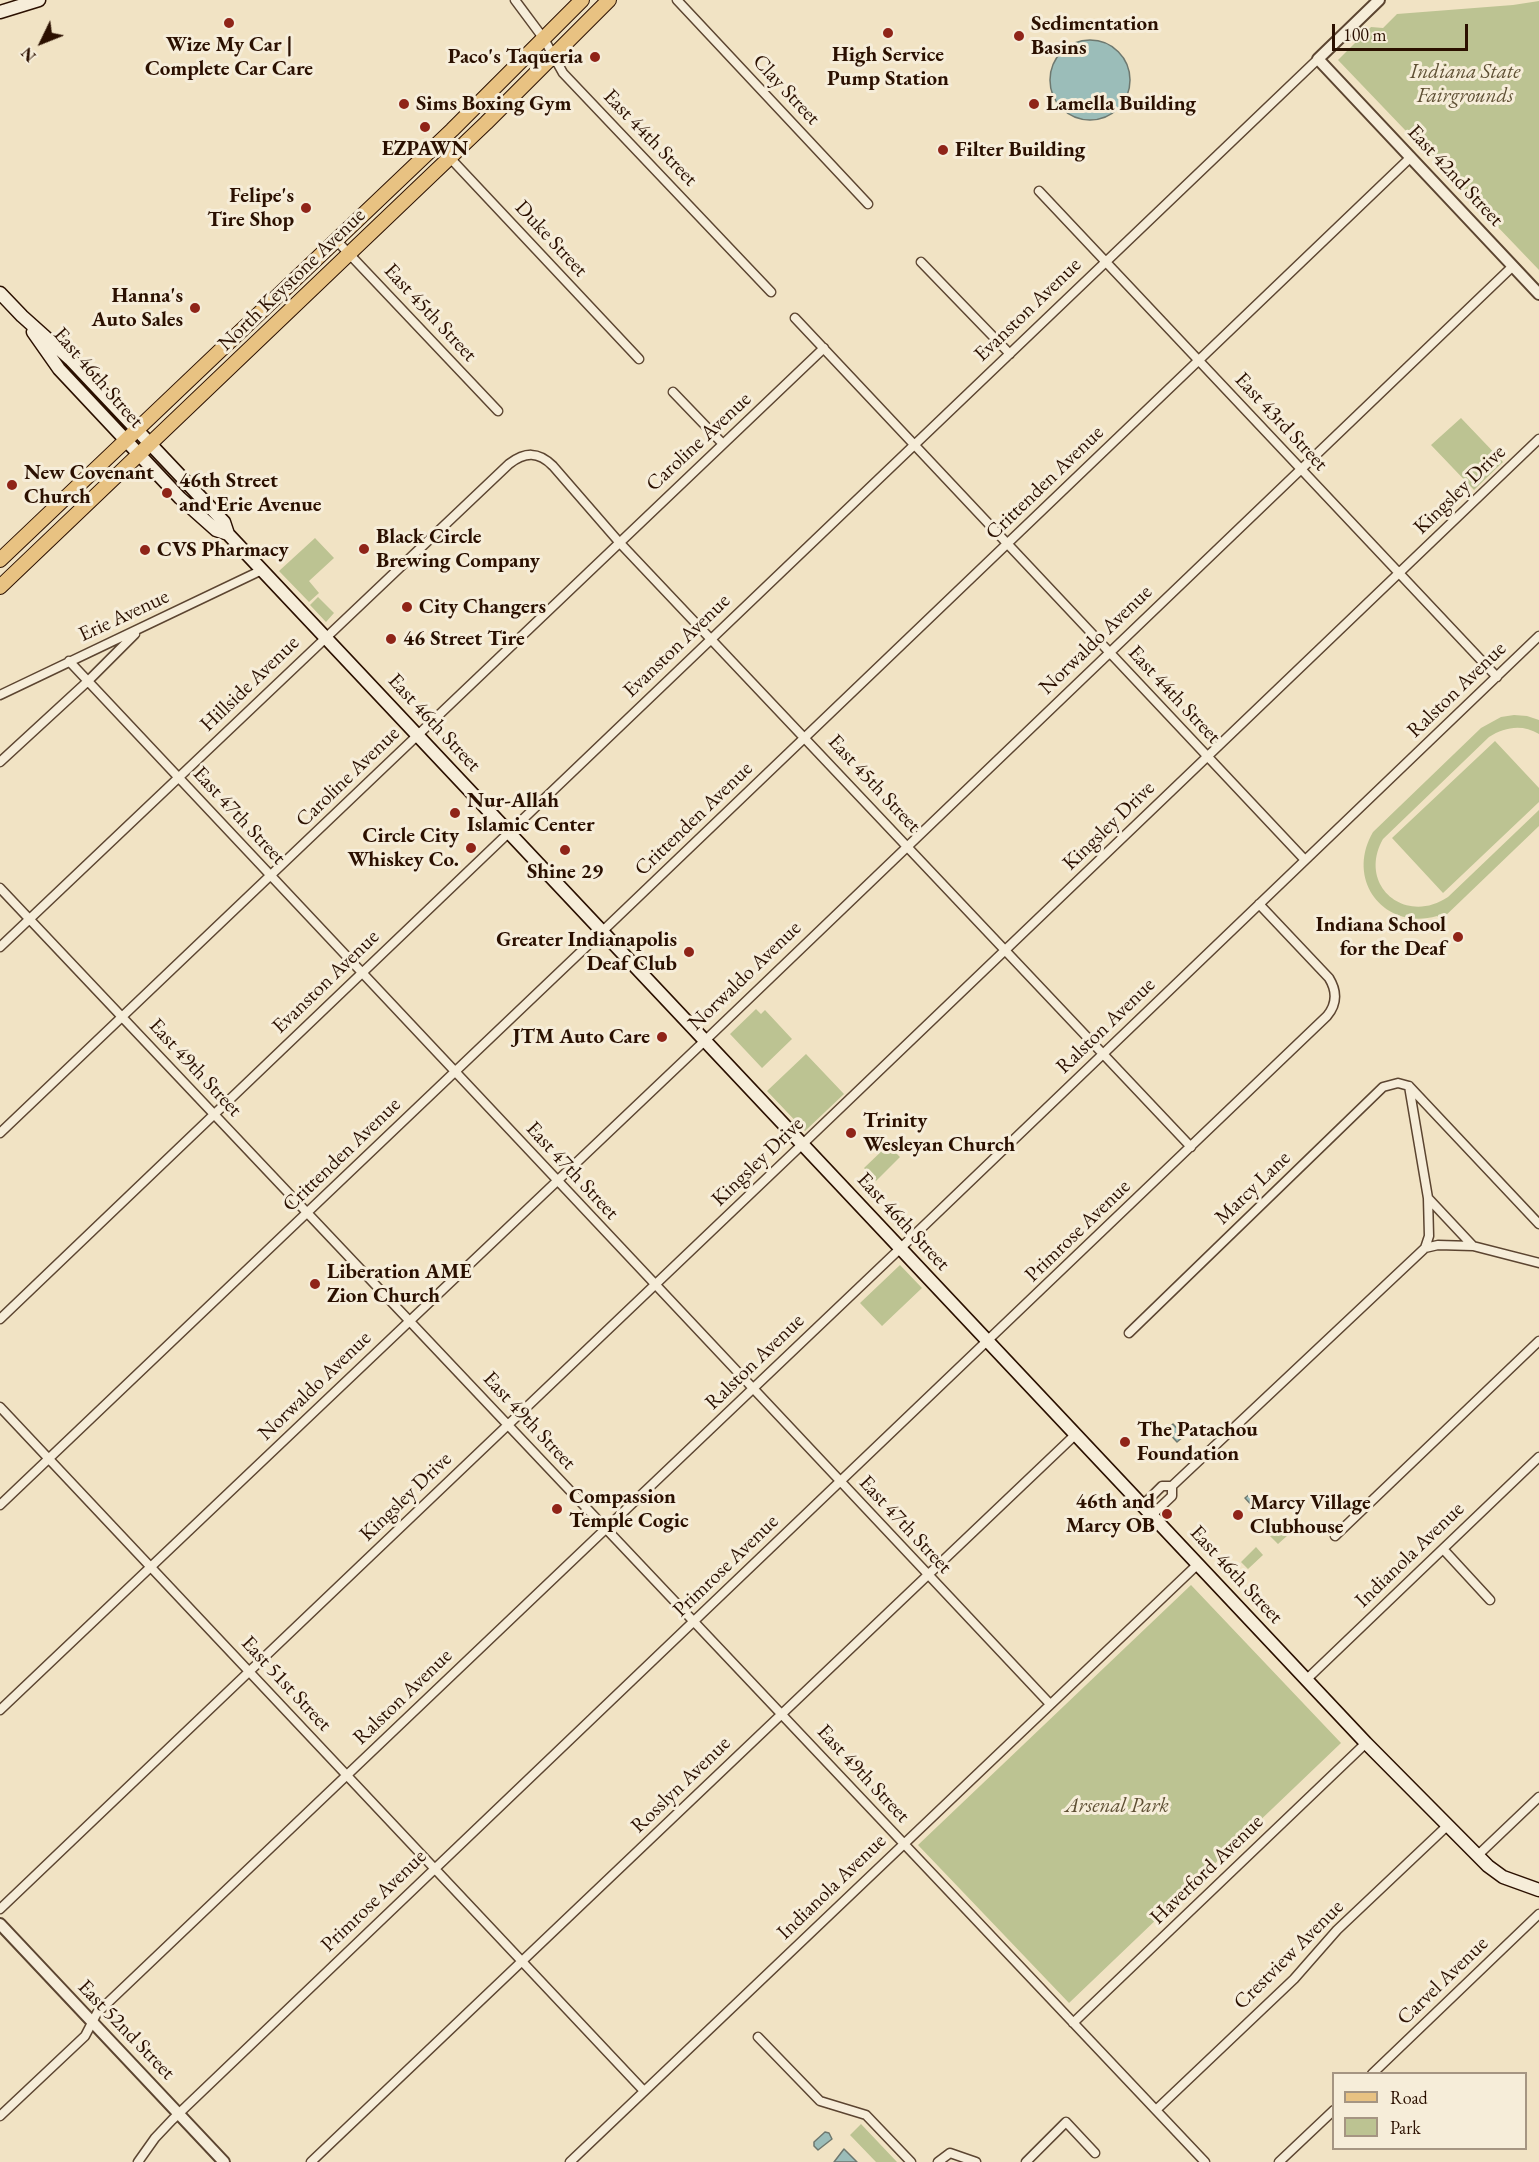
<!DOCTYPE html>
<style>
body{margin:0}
#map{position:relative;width:1539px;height:2162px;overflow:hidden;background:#f1e3c4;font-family:"EB Garamond",serif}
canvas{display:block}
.legend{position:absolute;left:1332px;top:2072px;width:195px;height:78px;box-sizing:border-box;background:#f6edd9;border:2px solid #a59582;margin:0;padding:8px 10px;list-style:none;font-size:18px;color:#2b1000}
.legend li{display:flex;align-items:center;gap:12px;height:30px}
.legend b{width:30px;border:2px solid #a59582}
.north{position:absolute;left:12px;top:12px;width:60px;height:60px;-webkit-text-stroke:4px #f6edd9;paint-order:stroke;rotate:227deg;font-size:16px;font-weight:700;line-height:24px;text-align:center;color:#2b1000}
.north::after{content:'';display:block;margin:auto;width:21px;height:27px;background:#2b1000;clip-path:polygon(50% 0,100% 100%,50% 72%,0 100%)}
.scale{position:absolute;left:1332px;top:24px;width:136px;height:27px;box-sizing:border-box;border:3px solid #2b1000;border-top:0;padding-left:8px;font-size:18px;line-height:21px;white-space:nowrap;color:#2b1000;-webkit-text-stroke:4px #f6edd9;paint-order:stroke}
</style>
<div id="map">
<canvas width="1539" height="2162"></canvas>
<ul class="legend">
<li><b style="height:8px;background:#e8c282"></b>Road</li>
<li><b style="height:16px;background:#bcc392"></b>Park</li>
</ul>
<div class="north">N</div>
<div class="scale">100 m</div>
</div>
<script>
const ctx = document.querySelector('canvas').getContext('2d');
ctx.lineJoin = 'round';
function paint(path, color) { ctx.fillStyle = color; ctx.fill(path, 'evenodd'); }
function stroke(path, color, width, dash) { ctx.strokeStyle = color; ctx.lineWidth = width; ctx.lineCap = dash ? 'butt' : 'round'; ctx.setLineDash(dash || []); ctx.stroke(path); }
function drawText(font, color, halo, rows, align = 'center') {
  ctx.font = font + ' "EB Garamond",serif'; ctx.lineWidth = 6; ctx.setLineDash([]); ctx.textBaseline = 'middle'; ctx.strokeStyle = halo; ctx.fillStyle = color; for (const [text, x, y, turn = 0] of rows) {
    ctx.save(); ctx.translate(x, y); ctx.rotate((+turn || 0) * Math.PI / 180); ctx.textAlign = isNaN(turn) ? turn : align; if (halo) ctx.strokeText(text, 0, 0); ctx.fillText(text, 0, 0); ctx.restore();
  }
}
paint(new Path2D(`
 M1539,1v269l-201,-210 33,-33 12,1 14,-14 116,-9z
 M1461,418l42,44 -29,28 -43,-45z
 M315,538l19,20 -25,23 10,12 -10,9 -30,-31z
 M318,597l16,16 -8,9 -16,-17z
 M1514,715l13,1 12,4v14c-17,-10 -34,-7 -50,3l-106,102c-26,46 22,87 65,58l91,-87v16l-98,94 -4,-4c-53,15 -92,-36 -64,-84l108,-104 20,-11z
 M1495,741l44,47v14l-96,91 -51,-55z
 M756,1009l5,5 4,-4 27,29 -30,29 -32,-34z
 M806,1054l38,40 -39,37 -38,-40z
 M888,1145l12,12 -24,24 -12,-13z
 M900,1265l22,23 -40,38 -22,-23z
 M1288,1518l9,9 -19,17 -9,-9z
 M1256,1547l7,8 -15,14 -7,-7z
 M1191,1585l150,158 -272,260 -151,-158z
 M861,2124l36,38h-21l-26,-27z`), '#bcc392');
const water = new Path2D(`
 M1050 80a40 40 0 1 1 80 0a40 40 0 1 1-80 0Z
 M1173,1424l11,12 -7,6 -11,-12z
 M1251,1493l12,12 -6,6 -12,-13z
 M825,2132l4,1 3,6 -14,11 -4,-4v-4z
 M844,2149l13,13h-23z`);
paint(water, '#9bbdb9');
stroke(water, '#6e786f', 1.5);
const minor = new Path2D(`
 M515,0l29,39 19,34 208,219
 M677,0l191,204
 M437,144l202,215
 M1039,191l458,486
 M336,240l162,171
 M921,262l89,92
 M795,318l510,542
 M673,392l50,52
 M69,661l981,1043
 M0,695l262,-125
 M0,762l88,-81 47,-47
 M0,888l1205,1274
 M0,947l509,-483c16,-12 29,-13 44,2l66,76 572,605
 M1409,1086l19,112
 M0,1133l824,-785
 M1428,1198l45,48 -35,-1 -13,3 4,-12z
 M1473,1246l66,17
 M0,1319l1318,-1260
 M1129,1333l254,-246 15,-4 11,3 130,138
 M0,1407l644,684
 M1172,1486l253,-238
 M0,1505l610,-581 801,-767
 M1143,1505l19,-19h10v10l-20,19
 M1335,1536l204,-195
 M1443,1549l47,51
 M1307,1679l232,-222
 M0,1710l714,-678 799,-766
 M1477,1856l62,-59
 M0,1909l810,-772 729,-698
 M1073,2023l293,-280
 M758,2037l62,64 46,14 45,47
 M1372,2074l167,-160
 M1156,2110l138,-131 43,-49 110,-104
 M0,2116l85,-80 12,-23 811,-772 631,-605
 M138,2162l17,-24 17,-18 1155,-1104c10,-12 10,-25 2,-38l-70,-74
 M311,2162l765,-728
 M570,2162l628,-598
 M938,2162l12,-9 26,9
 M1026,2162l40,-40 29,31
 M1279,2162l55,-52`);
const tertiary = new Path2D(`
 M1379,0l-61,59 221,235
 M0,1924l224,238`);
const secondary = new Path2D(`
 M0,12l39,-12
 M0,293l22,23 48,43 154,163 4,12 1138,1209 122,123 15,11 36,13
 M33,332l26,37 121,129 36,32 12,4`);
const primary = new Path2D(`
 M0,560l452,-430 130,-130
 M0,587l486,-464 123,-123`);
stroke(minor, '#5c4531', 11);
stroke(tertiary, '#5c4531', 14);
stroke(secondary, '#2b1000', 15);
stroke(primary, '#2b1000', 16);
stroke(minor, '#f6edd9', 8);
stroke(tertiary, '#f6edd9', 10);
stroke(secondary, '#f6edd9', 12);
stroke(primary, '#e8c282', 14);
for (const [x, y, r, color] of [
 [229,23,6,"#8f2418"],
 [888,33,6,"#8f2418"],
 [1019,36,6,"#8f2418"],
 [595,57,6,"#8f2418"],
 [404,104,6,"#8f2418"],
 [1034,104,6,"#8f2418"],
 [425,127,6,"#8f2418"],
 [943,150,6,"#8f2418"],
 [306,208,6,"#8f2418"],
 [195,308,6,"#8f2418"],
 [12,485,6,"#8f2418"],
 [167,493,6,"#8f2418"],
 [364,549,6,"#8f2418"],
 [145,550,6,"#8f2418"],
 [407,607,6,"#8f2418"],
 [391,639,6,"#8f2418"],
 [455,813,6,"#8f2418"],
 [471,848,6,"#8f2418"],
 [565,850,6,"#8f2418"],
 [1458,937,6,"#8f2418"],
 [689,952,6,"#8f2418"],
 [662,1037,6,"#8f2418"],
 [851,1133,6,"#8f2418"],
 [315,1284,6,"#8f2418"],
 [1125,1442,6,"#8f2418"],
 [557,1509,6,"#8f2418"],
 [1167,1514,6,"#8f2418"],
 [1238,1515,6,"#8f2418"]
]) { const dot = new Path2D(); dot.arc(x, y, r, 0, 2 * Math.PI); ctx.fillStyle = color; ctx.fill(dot); stroke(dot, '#f6edd9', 2); }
drawText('bold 21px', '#2b1000', '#f6edd9', [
 ["Sedimentation",1031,24],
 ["Basins",1031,48],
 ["Wize My Car |",229,45,"center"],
 ["Complete Car Care",229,69,"center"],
 ["High Service",888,55,"center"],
 ["Pump Station",888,79,"center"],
 ["Paco's Taqueria",583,57,"right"],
 ["Sims Boxing Gym",416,104],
 ["Lamella Building",1046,104],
 ["EZPAWN",425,149,"center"],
 ["Filter Building",955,150],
 ["Felipe's",294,196,"right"],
 ["Tire Shop",294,220,"right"],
 ["Hanna's",183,296,"right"],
 ["Auto Sales",183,320,"right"],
 ["New Covenant",24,473],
 ["Church",24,497],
 ["46th Street",179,481],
 ["and Erie Avenue",179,505],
 ["Black Circle",376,537],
 ["Brewing Company",376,561],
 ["CVS Pharmacy",157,550],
 ["City Changers",419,607],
 ["46 Street Tire",403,639],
 ["Nur-Allah",467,801],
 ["Islamic Center",467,825],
 ["Circle City",459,836,"right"],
 ["Whiskey Co.",459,860,"right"],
 ["Shine 29",565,872,"center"],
 ["Indiana School",1446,925,"right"],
 ["for the Deaf",1446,949,"right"],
 ["Greater Indianapolis",677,940,"right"],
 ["Deaf Club",677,964,"right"],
 ["JTM Auto Care",650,1037,"right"],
 ["Trinity",863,1121],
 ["Wesleyan Church",863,1145],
 ["Liberation AME",327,1272],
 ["Zion Church",327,1296],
 ["The Patachou",1137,1430],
 ["Foundation",1137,1454],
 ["Compassion",569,1497],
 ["Temple Cogic",569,1521],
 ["46th and",1155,1502,"right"],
 ["Marcy OB",1155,1526,"right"],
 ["Marcy Village",1250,1503],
 ["Clubhouse",1250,1527]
], 'left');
drawText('italic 21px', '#5e4f33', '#f6edd9', [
 ["Indiana State",1465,72],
 ["Fairgrounds",1465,96],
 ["Arsenal Park",1117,1806]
]);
drawText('21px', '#2b1000', '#f6edd9', [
 ["Clay Street",786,90,47],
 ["East 44th Street",650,138,46],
 ["East 42nd Street",1455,176,47],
 ["Duke Street",551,239,47],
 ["North Keystone Avenue",292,280,-44],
 ["Evanston Avenue",1028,310,-44],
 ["East 45th Street",430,313,47],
 ["East 46th Street",98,378,49],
 ["East 43rd Street",1281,422,47],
 ["Caroline Avenue",699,442,-43],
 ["Crittenden Avenue",1045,483,-44],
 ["Kingsley Drive",1460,490,-44],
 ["Erie Avenue",124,616,-25],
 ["Norwaldo Avenue",1096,640,-44],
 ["Evanston Avenue",677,646,-44],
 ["Hillside Avenue",250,684,-44],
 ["Ralston Avenue",1457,690,-44],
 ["East 44th Street",1174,695,47],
 ["East 46th Street",434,723,47],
 ["Caroline Avenue",348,777,-44],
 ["East 45th Street",874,784,47],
 ["East 47th Street",239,816,47],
 ["Crittenden Avenue",694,819,-44],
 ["Kingsley Drive",1109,826,-44],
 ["Norwaldo Avenue",745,976,-44],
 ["Evanston Avenue",326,982,-44],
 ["Ralston Avenue",1106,1026,-44],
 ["East 49th Street",195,1068,47],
 ["Crittenden Avenue",342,1155,-44],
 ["Kingsley Drive",758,1162,-44],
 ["East 47th Street",572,1171,47],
 ["Marcy Lane",1253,1188,-44],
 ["East 46th Street",903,1222,47],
 ["Primrose Avenue",1078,1231,-44],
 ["Ralston Avenue",755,1362,-44],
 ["Norwaldo Avenue",315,1386,-44],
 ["East 49th Street",529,1421,47],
 ["Kingsley Drive",406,1497,-44],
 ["East 47th Street",905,1525,47],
 ["Indianola Avenue",1410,1555,-44],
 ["Primrose Avenue",726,1566,-44],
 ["East 46th Street",1236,1575,47],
 ["East 51st Street",286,1684,47],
 ["Ralston Avenue",403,1697,-44],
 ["East 49th Street",863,1774,47],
 ["Rosslyn Avenue",681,1785,-44],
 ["Haverford Avenue",1207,1870,-44],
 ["Indianola Avenue",832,1887,-44],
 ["Primrose Avenue",374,1901,-44],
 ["Crestview Avenue",1289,1955,-45],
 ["Carvel Avenue",1443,1981,-44],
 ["East 52nd Street",126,2030,46]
]);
</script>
